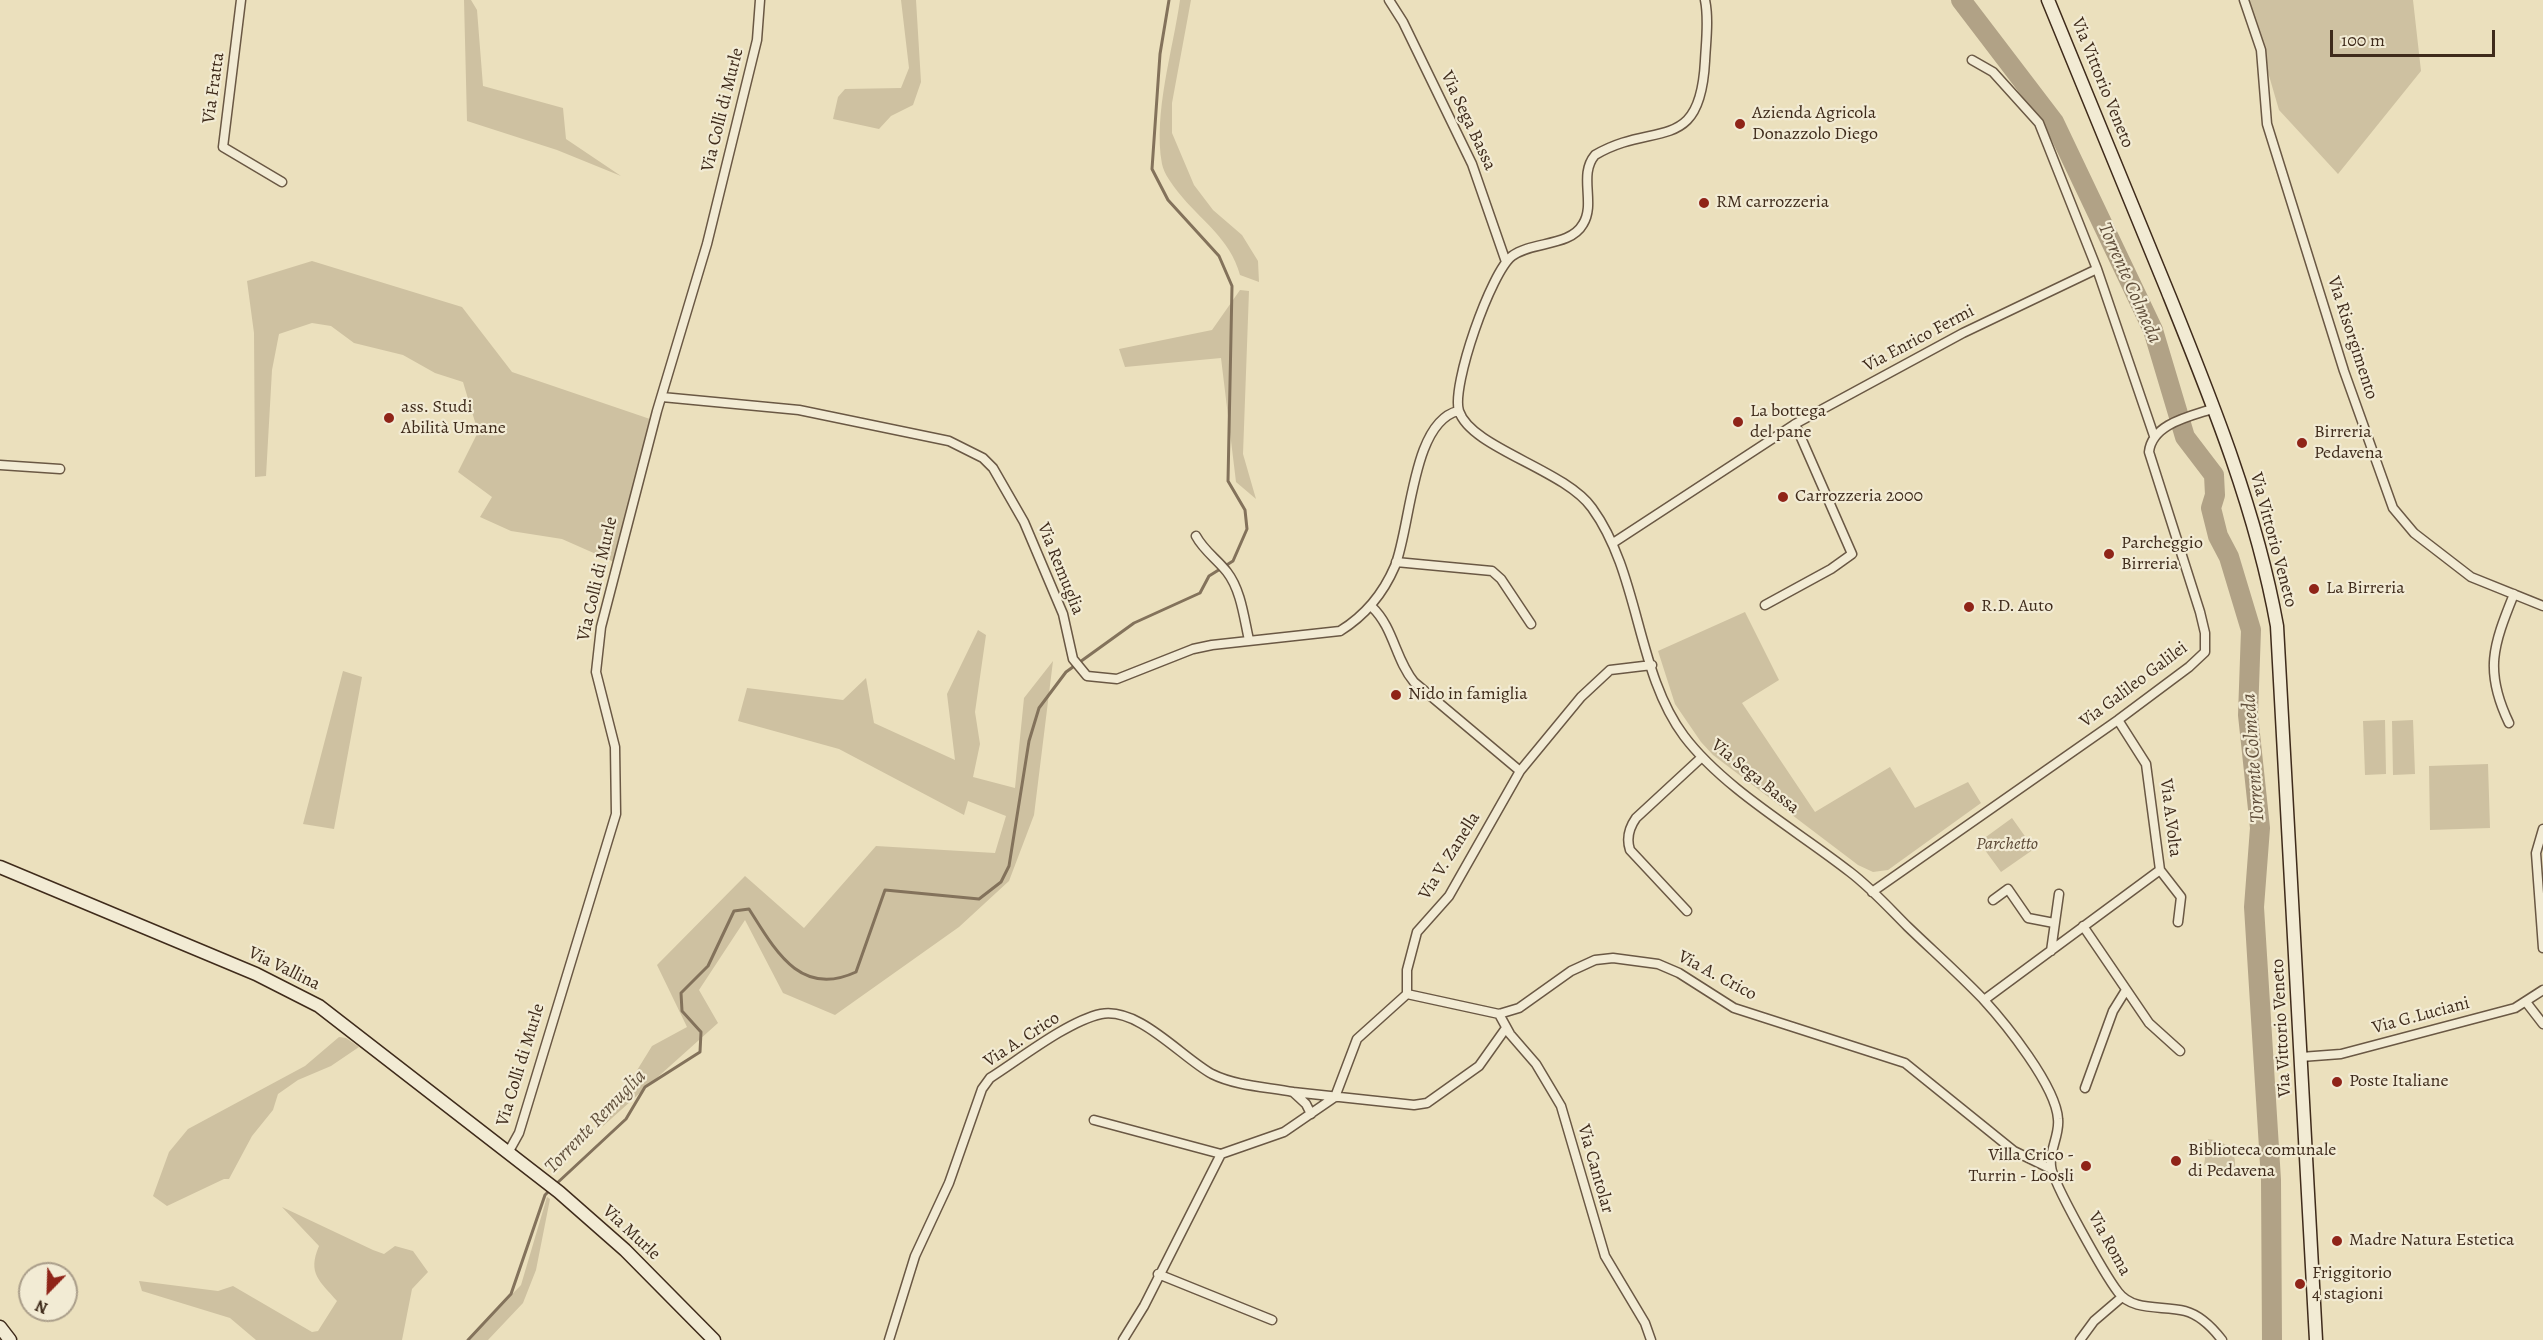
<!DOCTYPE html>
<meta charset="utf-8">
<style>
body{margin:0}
#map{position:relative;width:2543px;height:1340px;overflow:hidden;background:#ebe0bd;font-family:Alegreya,serif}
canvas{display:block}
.north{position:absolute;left:18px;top:1262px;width:60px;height:60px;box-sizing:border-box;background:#f2ebd4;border:2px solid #aa9e8a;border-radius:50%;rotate:203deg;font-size:16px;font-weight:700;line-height:24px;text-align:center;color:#3f2b1b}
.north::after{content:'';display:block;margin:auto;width:21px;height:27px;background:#8f2418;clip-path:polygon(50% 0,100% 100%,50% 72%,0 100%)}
.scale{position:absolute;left:2330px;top:30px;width:165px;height:27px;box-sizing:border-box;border:3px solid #3f2b1b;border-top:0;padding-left:8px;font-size:18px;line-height:21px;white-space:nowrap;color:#3f2b1b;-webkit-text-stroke:4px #f2ebd4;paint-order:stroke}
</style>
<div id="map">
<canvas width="2543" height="1340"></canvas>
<div class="north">N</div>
<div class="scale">100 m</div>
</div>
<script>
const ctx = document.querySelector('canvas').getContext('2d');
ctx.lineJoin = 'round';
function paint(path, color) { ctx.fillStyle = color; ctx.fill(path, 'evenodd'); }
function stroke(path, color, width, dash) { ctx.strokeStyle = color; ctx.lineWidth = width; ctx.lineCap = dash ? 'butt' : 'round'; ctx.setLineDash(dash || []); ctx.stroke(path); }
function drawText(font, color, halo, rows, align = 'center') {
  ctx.font = font + ' Alegreya,serif'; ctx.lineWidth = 4.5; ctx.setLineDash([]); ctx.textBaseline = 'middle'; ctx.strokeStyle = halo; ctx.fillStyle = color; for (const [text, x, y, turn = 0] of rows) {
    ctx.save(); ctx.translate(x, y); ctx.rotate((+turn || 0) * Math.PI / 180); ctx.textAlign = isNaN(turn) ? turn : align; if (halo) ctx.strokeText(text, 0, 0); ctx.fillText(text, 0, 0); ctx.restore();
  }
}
paint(new Path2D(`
 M464,0h7l6,10 6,76 80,22 3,31 55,37 -64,-26 -90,-29z
 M901,0h15l5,82 -8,23 -22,11 -12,13 -46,-10 5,-22 7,-8 56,-1 8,-20z
 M1180,0h11l-19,103v30l22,52 19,25 29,25 16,26 1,21 -19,-7c-10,-37 -39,-54 -62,-83 -6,-8 -14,-18 -16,-28 -9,-50 11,-114 18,-164z
 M2247,0h166l8,71 -83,103 -59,-64z
 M312,261l150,46 50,65 138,47 -36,143 -52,-23 -51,-8 -31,-14 12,-20 -34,-25 20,-40 -15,-50 -28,-9 -32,-18 -49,-12 -23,-17 -19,-3 -33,11 -7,36 -6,106 -11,1 -1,-144 -7,-52z
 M1240,290l9,1 -6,163 13,45 -20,-17 -15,-124 -96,9 -6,-18 93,-19z
 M1745,612l34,68 -37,23 73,109 75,-45 25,41 53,-26 13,21 -93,67 -15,2 -15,-7 -145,-110 -12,-13 -26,-38 -17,-53z
 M978,630l8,5 -11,77 5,32 -7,33 42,11 9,-90 29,-37 -19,154 -25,66 -50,46 -124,88 -52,-22 -38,-73 -46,70 19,33 -116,104 50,-81 35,-19 -30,-62 88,-89 59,52 72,-82 119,7 11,-37 -38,-15 -4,14 -125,-66 -101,-28 9,-33 96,12 23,-22 8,45 81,37 -8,-66z
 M343,671l19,6 -28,152 -31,-5z
 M2385,720l1,54 -21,1 -2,-54z
 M2413,720l2,54 -22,1 -1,-54z
 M2488,764l2,64 -60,2 -1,-64z
 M2012,818l22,31 -33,23 -22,-30z
 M339,1037l7,1 13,9 -28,19 -33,14 -20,14 -5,16 -21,26 -23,43h-5l-57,27 -14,-10 16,-44 19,-23 117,-63z
 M2208,1139c20,2 31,14 26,34l-30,-8z
 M547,1197l3,2 -14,71 -13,33 -35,37h-20l53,-55z
 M282,1207l91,43 11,4 11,-8 18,5 15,21 -16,17 -10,51h-146l-26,-22 -88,-27 -3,-10 79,10 15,-5 79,46 6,-1 19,-30c-17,-20 -30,-27 -18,-55z`), '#cec1a1');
stroke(new Path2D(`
 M555,1185l71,-66 19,-32 55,-35 1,-20 -19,-21 -1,-18 27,-27 26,-55 15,-2c26,41 51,89 107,63l29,-82 94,9 22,-17 8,-16 20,-125 10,-33 27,-36 68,-49 66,-30 9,-17 24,-15 14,-32 -2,-19 -17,-29 4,-195 -13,-30 -51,-56 -16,-31 8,-115 9,-54
 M468,1340l43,-46 34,-99 5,-5`), '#83725b', 3);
stroke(new Path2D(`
 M1961,0l93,122 99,208 32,107 29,38 1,20 -4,13 7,28 11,21 22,73 -3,85 12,113 -6,79 17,273 1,160`), '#b1a286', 20);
const street = new Path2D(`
 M241,0l-18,147 59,35
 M1389,0l14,22 69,142 34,98
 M1705,0c4,19 1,41 0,61 -5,95 -51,59 -110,94 -17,20 1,48 -12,69 -13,23 -51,17 -71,32 -21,16 -61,130 -53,155 12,37 105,58 133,97 48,66 44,164 92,228 40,53 114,95 166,136 21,16 39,36 58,55 25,24 51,47 75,72 22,24 73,87 75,120 2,16 -9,31 -7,47 1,16 54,109 67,126 15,20 45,13 67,19 15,4 27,16 37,29
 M2244,0l17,50 6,74 77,247 49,137 21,25 57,44 72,29
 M1972,60l21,12 46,51 58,146 57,167
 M662,397l137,13 150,31 34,17 10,10 31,54 39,92 10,45 14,17 30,3 76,-30 19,-4 128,-14c26,-16 43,-37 55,-65 16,-40 17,-144 63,-155
 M0,465l60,4
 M1196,536c8,15 21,23 31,36 14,18 17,46 22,68
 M1613,543l182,-119 168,-91 134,-64
 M1396,562l96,9 9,8 30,45
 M1765,605l66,-36 21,-15 -57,-130
 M1372,607c22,21 23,52 42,75l106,89
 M2509,723c-25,-52 -16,-77 5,-129
 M2543,829l-7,24 7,95
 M2160,870l21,27 -3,25
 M1872,892l246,-172 71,-53 16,-15v-19l-5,-21 -51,-160c3,-29 43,-36 66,-44
 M1993,900l15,-11 20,29 26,5
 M1687,911l-57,-61c-4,-12 -1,-22 6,-32l66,-61
 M2083,926l66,97 31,28
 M2051,951l8,-57
 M1407,994l92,20 20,-6 52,-37 24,-11 18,-2 45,6 21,9 55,35 171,55 109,88 37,18
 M1407,994v-24l10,-38 32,-36 71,-125 61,-74 29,-27 42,-5
 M1984,1000l176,-130 -14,-106 -28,-44
 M2526,1002l17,22
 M1499,1014l11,20 26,30 25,42 44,150 40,67 6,17
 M2301,1057l40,-3 174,-46 28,-18
 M2085,1088l28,-77 13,-21
 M1335,1097l22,-58 50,-45
 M1311,1114l-5,-10 -13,-12 121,13 13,-2 52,-37 27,-38
 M1094,1120l127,34
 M514,1155l-5,-4 10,-18 97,-319 -1,-67 -19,-75 5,-45 56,-216 50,-167 50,-204 3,-40
 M1158,1274l114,46
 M889,1340l26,-84 34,-73 33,-94 8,-11c30,-19 78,-57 111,-64 38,-7 80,43 111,60 24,12 55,13 81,18
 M1123,1340l21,-34 77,-152 63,-22 51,-35
 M2080,1340l14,-19 28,-24`);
const secondary = new Path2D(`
 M2048,0c40,97 79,193 119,290 44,109 89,219 110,336l39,714
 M0,867l256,107 63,32 240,186 66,58 89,90
 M0,1327l10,13`);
stroke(street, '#6a5844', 11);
stroke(secondary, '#3f2b1b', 15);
stroke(street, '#f2ebd4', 8);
stroke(secondary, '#f2ebd4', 12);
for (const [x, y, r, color] of [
 [1740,124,6,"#8f2418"],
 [1704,203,6,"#8f2418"],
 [389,418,6,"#8f2418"],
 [1738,422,6,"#8f2418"],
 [2302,443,6,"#8f2418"],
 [1783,497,6,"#8f2418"],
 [2109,554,6,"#8f2418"],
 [2314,589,6,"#8f2418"],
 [1969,607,6,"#8f2418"],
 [1396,695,6,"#8f2418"],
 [2337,1082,6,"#8f2418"],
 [2176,1161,6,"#8f2418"],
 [2086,1166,6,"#8f2418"],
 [2337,1241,6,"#8f2418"],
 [2300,1284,6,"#8f2418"]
]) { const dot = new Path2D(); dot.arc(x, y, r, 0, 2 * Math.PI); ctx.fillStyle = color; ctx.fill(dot); stroke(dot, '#f2ebd4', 2); }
drawText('18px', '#3f2b1b', '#f2ebd4', [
 ["Via Vittorio Veneto",2102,83,68],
 ["Via Fratta",214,88,-82],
 ["Via Colli di Murle",723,110,-76],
 ["Via Sega Bassa",1468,121,65],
 ["Via Risorgimento",2352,338,72],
 ["Via Enrico Fermi",1919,339,-28],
 ["Via Vittorio Veneto",2273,540,75],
 ["Via Remuglia",1060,569,68],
 ["Via Colli di Murle",598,579,-77],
 ["Via Galileo Galilei",2134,685,-37],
 ["Via Sega Bassa",1755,777,39],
 ["Via A.Volta",2170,818,83],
 ["Via V. Zanella",1450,856,-58],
 ["Via Vallina",284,969,26],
 ["Via A. Crico",1717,976,28],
 ["Via G.Luciani",2421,1016,-15],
 ["Via Vittorio Veneto",2282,1028,-93],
 ["Via A. Crico",1022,1040,-33],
 ["Via Colli di Murle",521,1065,-73],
 ["Via Cantolar",1595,1169,74],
 ["Via Murle",631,1233,43],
 ["Via Roma",2109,1244,61]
]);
drawText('18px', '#3f2b1b', '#f2ebd4', [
 ["Azienda Agricola",1752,114],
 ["Donazzolo Diego",1752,135],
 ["RM carrozzeria",1716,203],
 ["ass. Studi",401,408],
 ["Abilità Umane",401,429],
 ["La bottega",1750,412],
 ["del pane",1750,433],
 ["Birreria",2314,433],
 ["Pedavena",2314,454],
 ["Carrozzeria 2000",1795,497],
 ["Parcheggio",2121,544],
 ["Birreria",2121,565],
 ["La Birreria",2326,589],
 ["R.D. Auto",1981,607],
 ["Nido in famiglia",1408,695],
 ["Poste Italiane",2349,1082],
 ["Biblioteca comunale",2188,1151],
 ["di Pedavena",2188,1172],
 ["Villa Crico -",2074,1156,"right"],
 ["Turrin - Loosli",2074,1177,"right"],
 ["Madre Natura Estetica",2349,1241],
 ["Friggitorio",2312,1274],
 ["4 stagioni",2312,1295]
], 'left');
drawText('italic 18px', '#5c4936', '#f2ebd4', [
 ["Parchetto",2007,845]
]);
drawText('italic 20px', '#614f3b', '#f2ebd4', [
 ["Torrente Colmeda",2129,283,66],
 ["Torrente Colmeda",2254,758,-94],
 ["Torrente Remuglia",596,1122,-46]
]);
</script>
